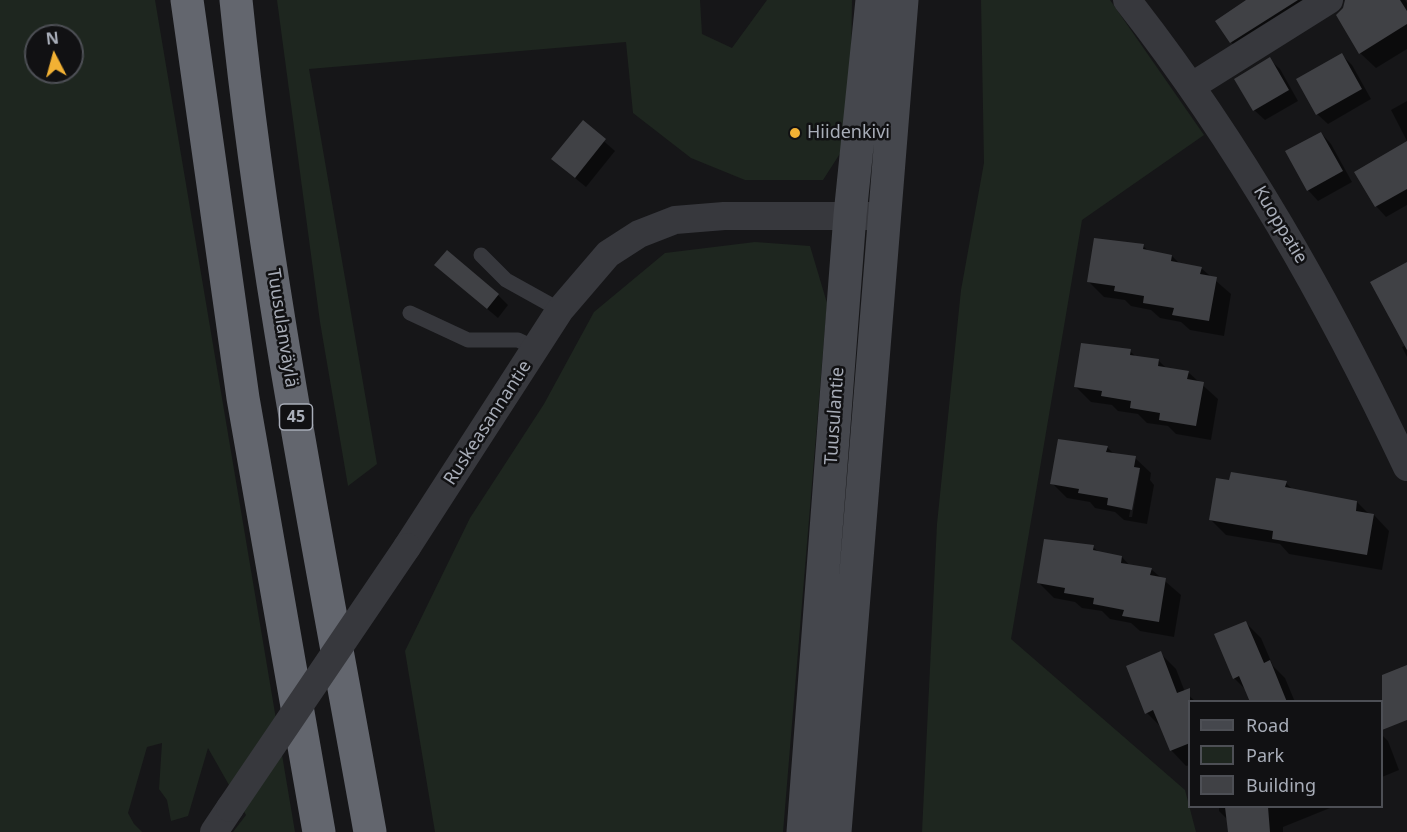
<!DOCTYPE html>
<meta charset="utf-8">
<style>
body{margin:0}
#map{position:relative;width:1407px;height:832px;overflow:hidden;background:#161618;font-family:"Noto Sans",sans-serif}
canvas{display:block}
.legend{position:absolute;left:1188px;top:700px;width:195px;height:108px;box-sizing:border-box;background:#111113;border:2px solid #4d4f55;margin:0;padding:8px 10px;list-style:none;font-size:18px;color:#a8adb8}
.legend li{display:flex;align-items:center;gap:12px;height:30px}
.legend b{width:30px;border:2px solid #4d4f55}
.north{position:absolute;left:24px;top:24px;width:60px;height:60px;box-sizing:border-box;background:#111113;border:2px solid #4d4f55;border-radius:50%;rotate:354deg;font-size:16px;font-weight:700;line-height:24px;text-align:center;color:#a8adb8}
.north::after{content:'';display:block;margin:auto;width:21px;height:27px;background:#f2b134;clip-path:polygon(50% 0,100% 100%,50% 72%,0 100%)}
</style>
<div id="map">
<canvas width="1407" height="832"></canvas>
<ul class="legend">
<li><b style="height:8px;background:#45474d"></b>Road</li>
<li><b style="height:16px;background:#1e261f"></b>Park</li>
<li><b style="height:16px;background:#404145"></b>Building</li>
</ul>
<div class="north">N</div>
</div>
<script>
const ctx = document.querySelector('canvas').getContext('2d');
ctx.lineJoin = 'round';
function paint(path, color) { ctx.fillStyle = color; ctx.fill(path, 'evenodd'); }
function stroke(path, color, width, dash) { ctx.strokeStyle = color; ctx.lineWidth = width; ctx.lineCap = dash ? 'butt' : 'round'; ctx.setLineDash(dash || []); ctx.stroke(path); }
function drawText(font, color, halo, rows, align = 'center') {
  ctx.font = font + ' "Noto Sans",sans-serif'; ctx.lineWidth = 5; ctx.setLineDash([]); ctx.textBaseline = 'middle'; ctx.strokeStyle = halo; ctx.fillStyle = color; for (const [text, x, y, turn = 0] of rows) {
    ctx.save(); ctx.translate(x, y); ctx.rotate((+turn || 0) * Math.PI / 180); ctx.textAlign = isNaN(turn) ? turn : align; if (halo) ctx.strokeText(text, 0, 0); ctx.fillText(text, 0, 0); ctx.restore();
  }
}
paint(new Path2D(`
 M0,0h155l140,832h-62l13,-17 -38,-67 -20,68 -17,5 -4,-21 -8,-11 3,-46 -15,4 -19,66 6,11 8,8h-142zM36,36h36v36h-36z
 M277,0h423l2,34 30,14 35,-48h85l-2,138 -27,42h-78l-54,-22 -58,-45 -7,-71 -317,27 68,395 -29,22 -28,-164z
 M981,0h129l94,135 -122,85 -71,419 174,151 11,42h-274l15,-308 24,-234 23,-127z
 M755,242l55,4 17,57 -44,529h-348l-30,-181 65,-133 74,-114 50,-92 71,-59z`), '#1e261f');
paint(new Path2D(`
 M1247,0h69l-72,55 -13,-13z
 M1365,0h40l2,3v46l-31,19 -16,-15z
 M1342,55l10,10 19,34 -43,25 -11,-10z
 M1269,59l11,10 18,32 -33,19 -11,-10z
 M1407,101v40l-16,-31z
 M583,123l32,28 -29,36 -22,-18z
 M1321,133l10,11 21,38 -34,19 -10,-11z
 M1407,153v52l-21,12 -10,-11 -20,-34z
 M1143,246l7,6 22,4 8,8 21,4 30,26 -7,42 -34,-6 -9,-8 -21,-4 -9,-8 -20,-4 -6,-6 -21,-3 -16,-16z
 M447,275l51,20 10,10 -10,13z
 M1407,345v12l-5,-10z
 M1130,351l7,7 22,3 8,8 21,3 30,27 -7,41 -35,-6 -8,-8 -21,-3 -9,-9 -20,-3 -6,-6 -21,-3 -16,-16z
 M1107,447l7,7 21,4 16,15 -1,7 4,5 -7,39 -23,-4 -9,-8 -20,-4 -5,-6 -23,-4 -15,-15zM1138,469l2,2 -8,46h-3z
 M1286,483l7,7 64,12 12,12 5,1 15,16 -7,39 -93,-16 -9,-10 -54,-9 -16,-16z
 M1093,547l7,6 22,4 8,9 21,3 30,26 -7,42 -34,-6 -9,-8 -21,-4 -8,-8 -20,-3 -7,-6 -21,-4 -16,-16z
 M1246,623l15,15 12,28 12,12 10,24h-43l-5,-11 -13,-13z
 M1160,653l16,16 9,23 11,10h-6v63l-4,1 -15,-16 -9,-22 -15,-15z
 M1382,735l6,6 11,29 -17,7z
 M1219,806h116l-52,21v5h-54l-1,-12 -9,-9z`), '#0007');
paint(new Path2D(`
 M1246,0h52l-68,43 -15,-22z
 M1345,0h55l7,11v13l-48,30 -23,-39 7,-7z
 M1342,53l20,36 -46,26 -20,-36z
 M1270,57l19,33 -36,21 -19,-32z
 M583,120l23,19 -31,39 -24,-19z
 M1321,132l22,39 -36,20 -22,-40z
 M1407,141v48l-32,18 -21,-35z
 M1094,238l50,6 -1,5 29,6 -1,6 31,6 -2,7 17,3 -8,44 -37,-6 2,-7 -31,-5 1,-7 -30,-5 1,-5 -28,-4z
 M447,250l52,44 -12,15 -53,-44z
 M1407,262v88l-37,-68z
 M1081,343l50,6 -1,6 29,4 -1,7 31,5 -2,8 17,3 -8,44 -37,-6 1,-7 -30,-5 1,-7 -30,-5 1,-5 -28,-4z
 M1058,439l50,7 -2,6 30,4 -2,11 6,1 -8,42 -25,-5 1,-7 -30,-5 1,-4 -29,-5z
 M1231,472l56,9 -2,6 72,14 -1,10 18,3 -7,41 -95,-16 1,-8 -64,-11 7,-42 13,2z
 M1044,539l50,6 -1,5 29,6 -1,7 31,5 -2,7 16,3 -7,44 -37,-6 2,-6 -31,-6 1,-6 -30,-5 1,-5 -28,-5z
 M1246,621l18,42 6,-3 17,42h-37l-11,-26 -6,3 -19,-45z
 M1161,651l16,42 13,-5v55l-20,8 -17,-41 -8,4 -19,-48z
 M1407,665v55l-25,10v-55z
 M1225,807h43l2,25h-42z`), '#404145');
stroke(new Path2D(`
 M481,255l25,25 54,30
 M410,313l58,27h50l19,9`), '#37383d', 15);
stroke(new Path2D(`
 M1127,0c113,144 202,302 280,467
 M1192,86l137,-86
 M407,547l153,-237 48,-56 31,-20 36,-14 49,-4h160
 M214,832l16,-24`), '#37383d', 28);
stroke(new Path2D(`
 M803,832l47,-617 22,-215
 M835,832l67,-832`), '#45474d', 33);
stroke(new Path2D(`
 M187,0l56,398 76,434
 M236,0c28,279 85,556 134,832`), '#63666e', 33);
stroke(new Path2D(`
 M230,808l177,-261`), '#37383d', 28);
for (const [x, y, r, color] of [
 [795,133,6,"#f2b134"]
]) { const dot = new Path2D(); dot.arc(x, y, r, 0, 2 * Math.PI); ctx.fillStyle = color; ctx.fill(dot); stroke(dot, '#111113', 2); }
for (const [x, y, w] of [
 [296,417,33]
]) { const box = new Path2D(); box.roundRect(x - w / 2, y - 13, w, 26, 4.5); ctx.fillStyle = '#111113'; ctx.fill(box); stroke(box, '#a8adb8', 1.5); }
drawText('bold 16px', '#a8adb8', null, [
 ["45",296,417]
]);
drawText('18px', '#a8adb8', '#111113', [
 ["Hiidenkivi",807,133]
], 'left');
drawText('18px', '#a8adb8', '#111113', [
 ["Kuoppatie",1280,225,59],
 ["Tuusulanväylä",282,328,81],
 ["Tuusulantie",835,416,-86],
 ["Ruskeasannantie",488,423,-57]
]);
</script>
